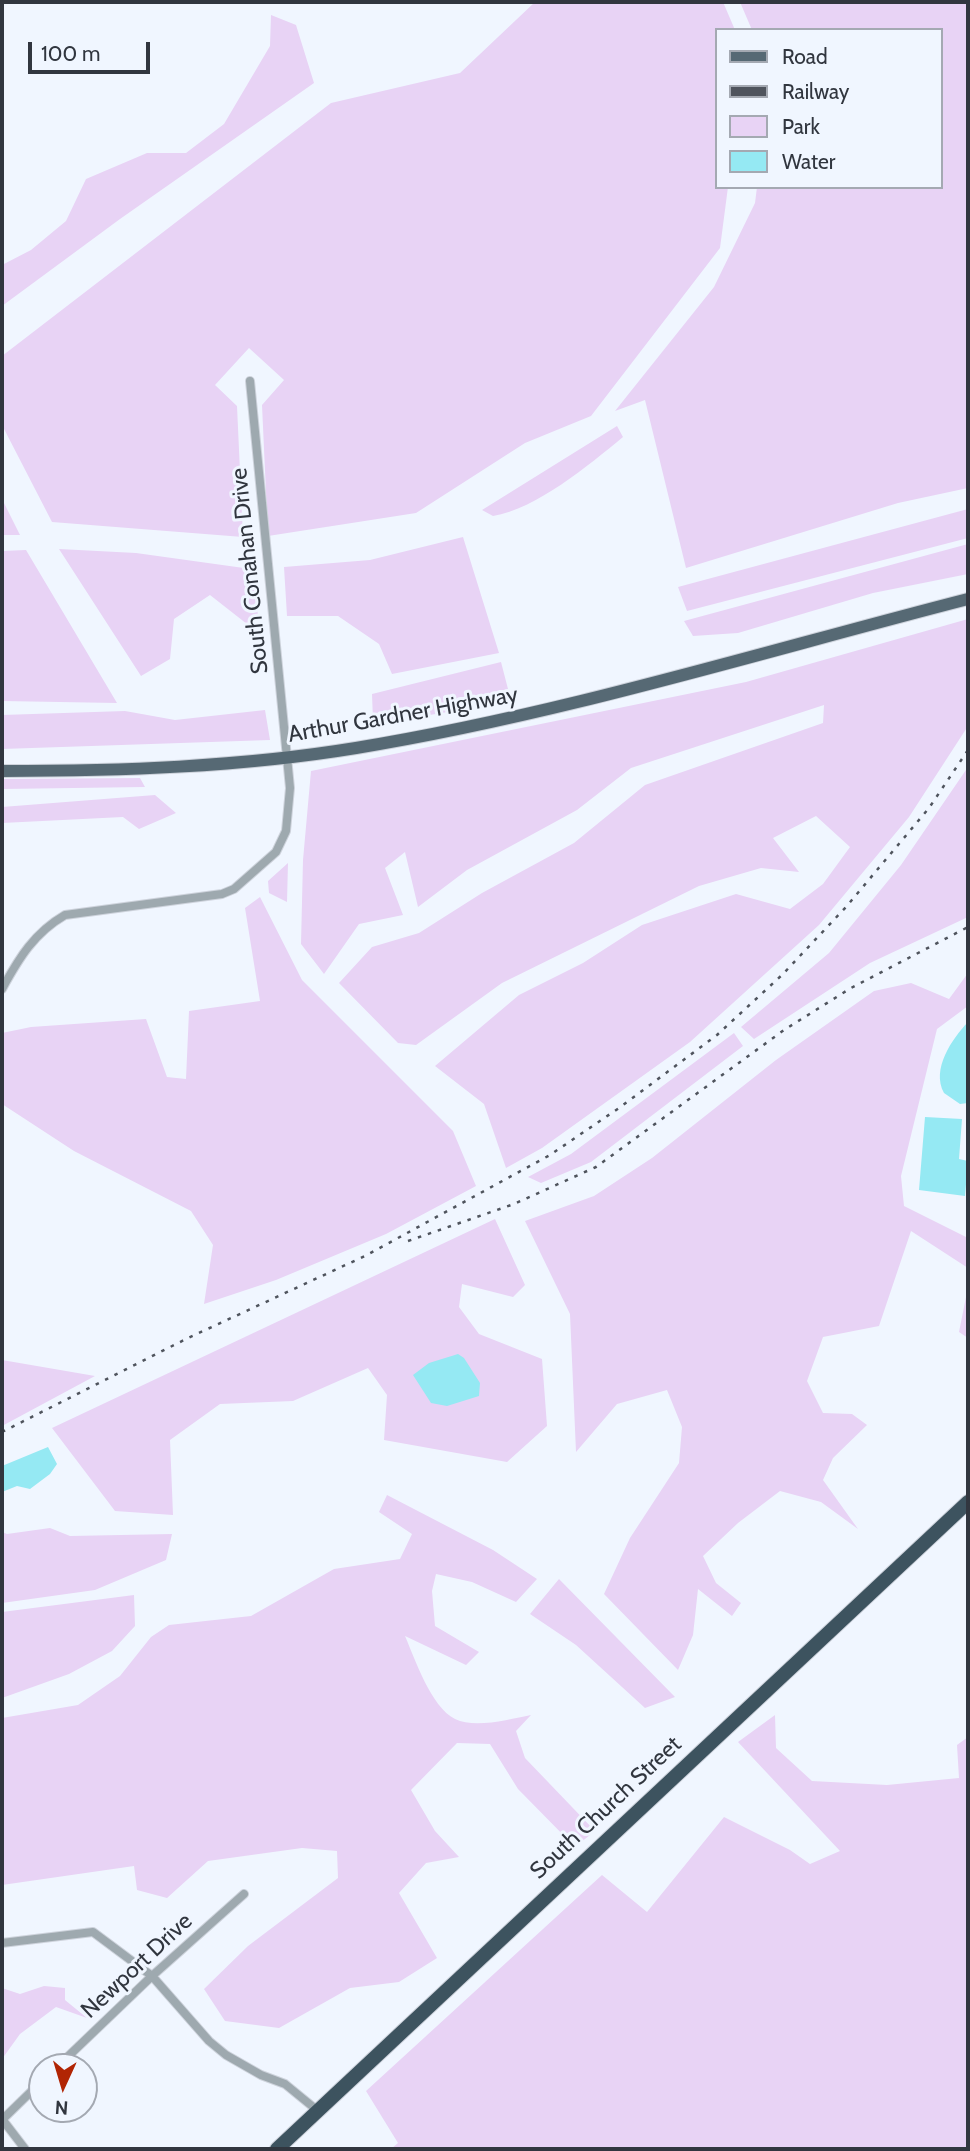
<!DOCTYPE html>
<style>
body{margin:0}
#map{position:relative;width:970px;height:2151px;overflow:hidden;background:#f0f6ff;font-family:Cabin,sans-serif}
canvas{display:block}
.frame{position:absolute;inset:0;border:4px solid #31363f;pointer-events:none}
.legend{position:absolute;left:715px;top:28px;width:228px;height:161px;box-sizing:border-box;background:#f0f6ff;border:2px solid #a4a9b2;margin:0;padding:9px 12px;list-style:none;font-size:21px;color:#31363f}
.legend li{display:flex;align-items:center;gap:14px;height:35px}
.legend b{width:35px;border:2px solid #a4a9b2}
.north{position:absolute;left:28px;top:2053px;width:70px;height:70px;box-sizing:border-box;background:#f0f6ff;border:2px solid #a4a9b2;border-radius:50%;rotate:184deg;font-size:19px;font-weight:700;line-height:28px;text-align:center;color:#31363f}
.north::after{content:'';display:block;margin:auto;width:24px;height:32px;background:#b12504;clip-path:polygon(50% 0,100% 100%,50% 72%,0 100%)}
.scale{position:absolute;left:28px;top:42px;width:122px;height:32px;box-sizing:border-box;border:4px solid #31363f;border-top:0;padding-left:9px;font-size:21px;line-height:24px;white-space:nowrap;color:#31363f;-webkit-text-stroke:5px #f0f6ff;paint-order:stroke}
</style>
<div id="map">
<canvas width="970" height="2151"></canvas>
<div class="frame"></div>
<ul class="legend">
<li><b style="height:9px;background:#566974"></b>Road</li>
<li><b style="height:9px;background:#4f545d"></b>Railway</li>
<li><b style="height:19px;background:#e8d3f5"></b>Park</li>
<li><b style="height:19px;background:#95e9f3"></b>Water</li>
</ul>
<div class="north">N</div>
<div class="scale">100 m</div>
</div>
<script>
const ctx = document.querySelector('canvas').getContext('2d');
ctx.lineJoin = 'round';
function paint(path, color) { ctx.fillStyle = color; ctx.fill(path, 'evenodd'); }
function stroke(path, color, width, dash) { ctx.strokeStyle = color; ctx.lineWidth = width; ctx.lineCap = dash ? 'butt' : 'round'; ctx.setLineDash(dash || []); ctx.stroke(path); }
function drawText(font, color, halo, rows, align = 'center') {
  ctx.font = font + ' Cabin,sans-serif'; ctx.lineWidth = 6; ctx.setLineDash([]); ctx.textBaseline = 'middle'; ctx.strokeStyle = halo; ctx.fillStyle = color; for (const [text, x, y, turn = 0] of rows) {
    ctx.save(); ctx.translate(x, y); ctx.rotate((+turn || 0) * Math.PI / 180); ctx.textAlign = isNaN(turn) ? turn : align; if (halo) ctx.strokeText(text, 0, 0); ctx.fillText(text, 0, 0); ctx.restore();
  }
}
paint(new Path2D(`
 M535,2h188l12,28h-19v157h12l-8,61 -129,168 -66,27 -109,70 -148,23 -6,-131 22,-25 -35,-32 -34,37 22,21 6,131 -191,-15 -50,-97v-69l329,-253 129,-30z
 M740,2h228v486l-70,15 -212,65 -41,-168 -30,11 99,-124 41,-84 2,-16h183v-157h-188z
 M271,15l25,10 18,58 -194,136 -118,87v-41l29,-15 35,-29 20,-42 61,-26h39l38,-29 46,-78z
 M617,426l6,11c-34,28 -87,72 -130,79l-11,-6z
 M2,499l18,36h-18z
 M968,509v29l-281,73 -9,-24z
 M463,537l36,116 -107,21 -13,-30 -41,-28h-51l-3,-49 86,-7z
 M968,544v30l-95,19 -135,40 -45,3 -9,-15z
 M59,549l77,4 115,16 10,66 -51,-40 -36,24 -4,40 -29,17z
 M26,550l91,153 -115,-2v-150z
 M968,619v107l-59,91 -90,108 -129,117 -148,106 -36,20 -22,-64 -49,-38 84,-71 64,-32 59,-38 94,-31 54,15 33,-25 27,-37 -34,-31 -43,22 26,34 -38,-4 -62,18 -197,97 -86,62 -18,-2 -59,-60 33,-36 47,-14 63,-40 92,-50 71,-58 178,-62 1,-18 -193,63 -54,42 -110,60 -49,37 -13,-55 -20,16 18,47 -44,9 -35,50 -23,-30 2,-84 8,-89 435,-89z
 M501,662l7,27 -13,4 2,11 -92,15 -32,2 -1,-27z
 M265,710l5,30 -268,9v-34l123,-4 50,9z
 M968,767v150l-98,46 -116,76 -13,-12 88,-74 72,-88z
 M140,778l5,9 -143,2v-10z
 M155,795l21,18 -37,16 -16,-12 -121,6v-16z
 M288,863l-1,39 -18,-9 -1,-12z
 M260,897l42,83 151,151 23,55 -90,48 -110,46 -72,24 9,-59 -22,-34 -117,-60 -72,-47v-71l29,-6 115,-8 21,58 19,2 3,-68 71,-10 -15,-93z
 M968,973v33l-31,23 -36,147 3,30 64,32v30l-57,-37 -32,95 -56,11 -16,44 16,32 29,1 15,11 -34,33 -10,22 35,49 -37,-27 -41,-11 -42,32 -35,33 13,27 25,20 -9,13 -34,-27 -5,46 -15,35 -74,-76 26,-56 49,-75 3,-36 -15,-37 -50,14 -41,48 -6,-138 -45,-93 69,-25 58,-38 124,-98 98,-69 37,-8 38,16z
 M734,1033l9,13 -152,116 -50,21 -13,-6 43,-23z
 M495,1219l30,66 -12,12 -51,-13 -3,23 20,27 63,25 5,67 -40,36 -123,-22 3,-45 -19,-27 -75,33 -73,3 -50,36 3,75 -58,-4 -63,-83z
 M968,1287v51l-9,-6z
 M2,1360l93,16 -93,50z
 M387,1495l106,55 44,29 -21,23 -44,-20 -36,-8 -4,17 3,35 44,26 -13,13 -61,-29c10,23 26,71 50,83 20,10 55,0 76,-4l-15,16 9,27 70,73 -20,16 -57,-58 -28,-45 -33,-1 -46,47 24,41 24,26 -33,6 -27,30 38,65 -38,24 -49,6 -71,40 -54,-7 -21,-32 44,-43 90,-68 -1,-27 -35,-3 -94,13 -41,37 -30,-8 -3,-24 -132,19v-167l76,-13 42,-29 31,-39 18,-12 82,-9 83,-47 66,-10 12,-25 -33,-22z
 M50,1528l20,8 102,-2 -6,26 -71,30 -93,13v-71l5,2z
 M559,1579l116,118 -30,11 -69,-63 -46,-31z
 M134,1595l1,31 -23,25 -43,23 -67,24v-86z
 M775,1715l1,33 36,33 75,4 72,-7 -2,-33 11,-8v412h-577l7,-6 -32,-52 236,-216 45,37 77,-95 66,33 20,14 30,-13 -102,-109z
 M44,1986l21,2v12l22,18 -31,-11 -36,27 -18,25v-71l18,6z`), '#e8d3f5');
paint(new Path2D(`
 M968,1022v81l-8,1 -16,-11c-13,-24 8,-54 24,-71z
 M925,1117l37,2 -3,40 9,2 -3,35 -46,-6z
 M458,1354l6,4 16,25 -1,13 -32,10 -16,-3 -18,-28 16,-12z
 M48,1447l9,17 -7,10 -20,15 -13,-3 -15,6v-26z`), '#95e9f3');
const street = new Path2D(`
 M2,989c17,-31 32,-56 63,-74l157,-21 12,-5 42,-37 10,-21 4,-43 -40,-407
 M2,1943l91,-11 59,44 57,65 17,14 35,20 24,9 33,27
 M57,2067l95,-91 92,-82
 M2,2119l23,30
 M2,2120l40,-39`);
const primary = new Path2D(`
 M2,771c117,0 238,-4 354,-23 207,-34 409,-97 612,-149`);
const highway = new Path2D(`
 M277,2149l691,-647`);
stroke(street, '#ced3dc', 10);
stroke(primary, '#ced3dc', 14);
stroke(highway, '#ced3dc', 16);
stroke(street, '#9ea9af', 8);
stroke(primary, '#566974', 12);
stroke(highway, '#3d535f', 14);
stroke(new Path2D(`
 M408,1241l106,-37 82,-37 188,-137 67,-42 117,-61
 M2,1432l186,-94 177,-82 185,-101 69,-47 98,-73 65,-60 64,-68 83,-99 39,-58`), '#4f545d', 2.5, [3.5, 7]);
drawText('23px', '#31363f', '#f0f6ff', [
 ["South Conahan Drive",250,571,-96],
 ["Arthur Gardner Highway",403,715,-10],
 ["South Church Street",606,1808,-43],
 ["Newport Drive",137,1966,-43]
]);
</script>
